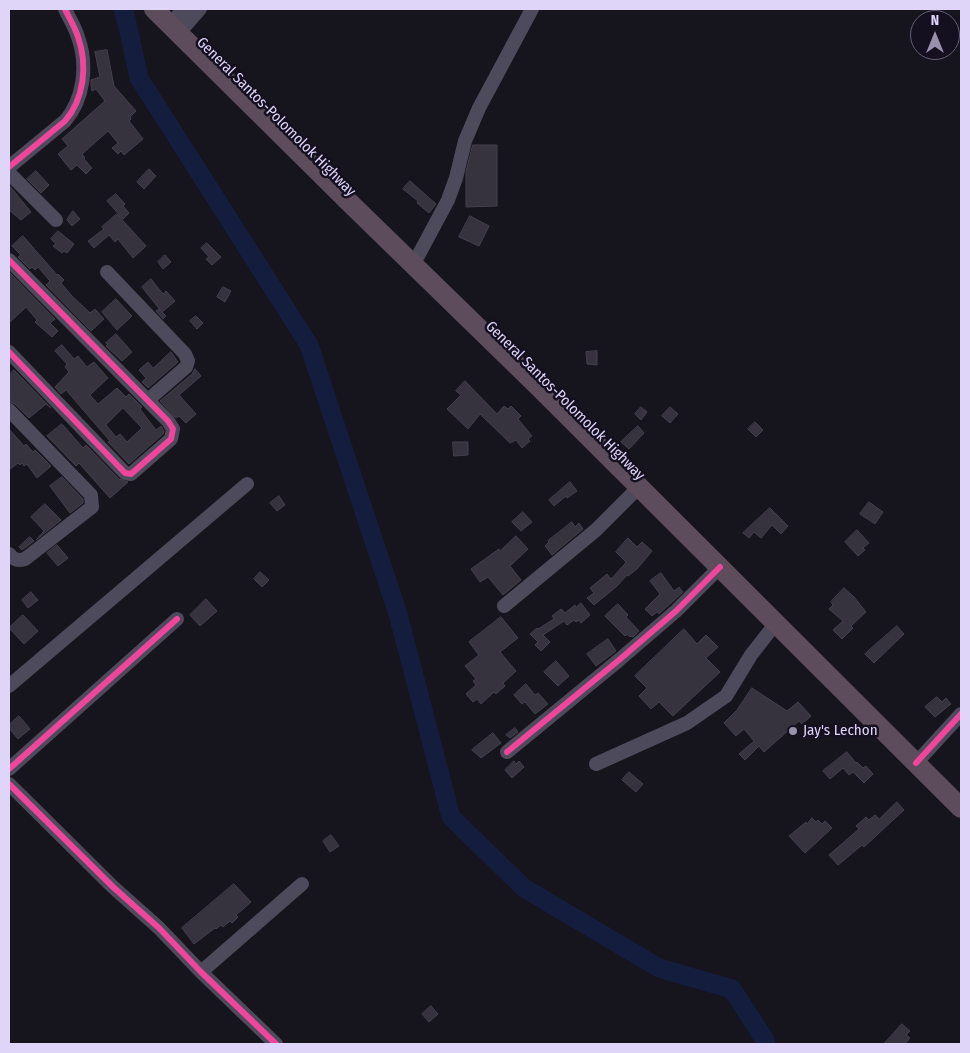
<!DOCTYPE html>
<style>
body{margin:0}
#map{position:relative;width:970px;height:1053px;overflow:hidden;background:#16141c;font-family:"Fira Sans Condensed",sans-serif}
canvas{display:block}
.frame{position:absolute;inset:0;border:10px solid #dfd5f9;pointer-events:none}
.north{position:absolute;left:910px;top:10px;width:50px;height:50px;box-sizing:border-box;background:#151020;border:1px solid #665f77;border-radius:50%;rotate:0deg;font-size:14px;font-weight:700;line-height:20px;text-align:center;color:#dfd5f9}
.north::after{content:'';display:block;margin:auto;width:18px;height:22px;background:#9991ac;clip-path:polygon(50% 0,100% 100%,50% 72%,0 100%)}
</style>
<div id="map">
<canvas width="970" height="1053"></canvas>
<div class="frame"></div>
<div class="north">N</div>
</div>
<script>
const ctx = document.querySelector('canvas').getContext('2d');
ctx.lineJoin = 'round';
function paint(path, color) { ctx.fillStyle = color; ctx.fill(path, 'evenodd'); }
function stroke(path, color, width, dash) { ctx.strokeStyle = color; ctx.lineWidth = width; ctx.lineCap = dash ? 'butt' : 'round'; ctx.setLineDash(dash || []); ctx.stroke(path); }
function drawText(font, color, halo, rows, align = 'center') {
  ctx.font = font + ' "Fira Sans Condensed",sans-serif'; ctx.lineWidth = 5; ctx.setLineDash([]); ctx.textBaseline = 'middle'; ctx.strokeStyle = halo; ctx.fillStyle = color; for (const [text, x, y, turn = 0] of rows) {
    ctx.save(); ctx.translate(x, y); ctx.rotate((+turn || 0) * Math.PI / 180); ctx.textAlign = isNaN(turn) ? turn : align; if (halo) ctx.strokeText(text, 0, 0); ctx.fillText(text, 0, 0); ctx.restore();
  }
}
paint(new Path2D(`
 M113,9h20l7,39 7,21 -8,9 -9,-8z`), '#141d3d');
stroke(new Path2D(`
 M124,9l15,69 170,267 89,269 53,203 73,71 135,80 73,21 33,51 1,4`), '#141d3d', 19);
const building = new Path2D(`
 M107,50l7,36 22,25 -6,6 1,2 -2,2 14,18 -19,16 -3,-4 -3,3 -6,-6 6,-5 -10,-12 -26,23 3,4 -1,1 8,9 -6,6 -9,-9 -6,5 -13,-16 10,-8 -6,-7 43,-38 -9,-12 -4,2 -1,-6v-5l9,-3 -5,-25z
 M473,145h24v61l-31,1v-35z
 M149,169l7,7 -12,13 -7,-7z
 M36,171l13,14 -8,8 -14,-14z
 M410,181l26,23 -7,9 -12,-10 1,-2 -15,-12z
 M9,185l22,27 -10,8 -12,-10z
 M116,194l9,10 -2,2 6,7 -6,6 -16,-18z
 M73,211l7,8 -8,7 -5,-6z
 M117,214l29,32 -13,12 -15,-19 -3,3 -6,-7 -15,13 -6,-7 16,-12 -2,-2z
 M470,216l19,10 -10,20 -20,-9z
 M58,231l16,13 -7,9 -3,-2 -2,2 -9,-7 3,-2 -5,-5z
 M23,236l34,39 1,-1 6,6 -3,3 10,12 19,18 5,-4 9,10 -13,12 -45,-46 4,-4 -12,-14 -3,3 -3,-3 -2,2 -12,-12 3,-2 -9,-9z
 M207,243l14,14 -9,8 -6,-6 3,-2 -8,-9z
 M165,255l6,7 -8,7 -5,-7z
 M9,272l46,47 -5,4 8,8 -6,6 -17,-15 2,-2 -11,-13 -17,16z
 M151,279l12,15 3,-3 9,10 -13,11 4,4 -3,3 -7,-8 3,-2 2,2 -19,-24z
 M223,287l8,4 -6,11 -8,-5z
 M116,299l16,17 -15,14 -15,-18z
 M196,316l7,7 -6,6 -7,-8z
 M116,334l16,18 -10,9 -16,-15 2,-2 -2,-1z
 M62,345l12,14 4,-3 9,11 7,-5 14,16 -18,17 8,9 19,-16 9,9 3,-3 13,13 -2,2 16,21 5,-4 3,5 -1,3 -34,30 -21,-22 2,-1 -44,-51 -5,4 -6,-7 14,-15 -4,-5 2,-3 -12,-13zM123,408l19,20 -15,14 -7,-8 -4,3 -10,-12z
 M597,351v14l-10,-1 -1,-12z
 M171,352l7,10 -30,26 -6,-6 4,-4 -7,-8 9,-8 5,6z
 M195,369l6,7 -22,19 17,19 -10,9 -7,-7 -3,2 -16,-17 32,-27z
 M14,370l37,38 -5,-4 -17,14 -14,-14 -5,-2 -1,-27z
 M465,381l32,33 7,-8 4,3 3,-3 10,10 -3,3 14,17 -4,3 2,2 -8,7 -6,-8 -6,3 -30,-29 -12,15 -21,-20 14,-14 -5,-4z
 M641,407l6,5 -6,8 -6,-6z
 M670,407l8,7 -8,9 -8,-7z
 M755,422l8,8 -7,7 -8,-8z
 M62,424l21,24 3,-3 33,34 9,3 -18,16 -31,-35 -3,3 -29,-30z
 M638,426l6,7 -15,16 -8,-7z
 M9,429l15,17 2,-2 7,8 2,-2 16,16 -14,12 -10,-14 -3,2 -2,-3 -2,2 -2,-2 -9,7z
 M453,442h15v13l-14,1z
 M62,477l21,22v4l-13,10 -20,-27z
 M570,482l7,9 -10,7 -1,-2 -12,10 -5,-6z
 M279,496l6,9 -8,6 -7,-8z
 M869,502l14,10 -8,12 -15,-10z
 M45,504l16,16 -25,20 8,-9 -13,-14z
 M770,508l18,18 -7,8 -9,-9 -11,13 -7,-6 -5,6 -6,-5z
 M523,512l9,10 -11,9 -9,-9z
 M572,522l3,5 4,-4 4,6 -31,26 -7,-9 4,-4 -1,-1z
 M857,530l12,13 -6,5 2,2 -7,6 -13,-14z
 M516,536l12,13 -18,17 11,14 -18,15 -15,-18 -8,5 -9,-13 28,-20 1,2z
 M30,537l4,4 -12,9 -3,-3z
 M628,538l9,9 5,-5 10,9 -15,18 -9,7 -1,-1 -10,11 -23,19 -7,-7 7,-5 -4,-5 17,-14 4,5 13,-14 2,-3 -10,-10z
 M57,545l11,13 -10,8 -11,-13z
 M260,572l9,8 -7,7 -8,-8z
 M661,573l13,18 5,-4 4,5 -24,22 -2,-2 -5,4 -7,-7 15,-15 -10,-13z
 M844,588l10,9 12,15 -15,14 2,2 -11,11 -9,-9 10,-9 -14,-12 4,-4 -2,-3z
 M31,592l7,8 -10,8 -6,-8z
 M206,599l11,12 -17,15 -10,-11z
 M581,603l9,12 -9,8 -2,-3 -3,2 -2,-2 -7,5 -3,-4 -21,14 7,7 -9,9 -6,-6 3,-3 -8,-8 7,-6 1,1 16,-10 -2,-3 9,-7 4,4 10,-8 1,2z
 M618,604l10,11 -2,2 13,14 -6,6 -2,-1 -1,1 -3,-3 -2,2 -20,-20z
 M23,615l15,16 -14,13 -15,-16z
 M501,617l17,21 -18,14 16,19 -13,12 2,3 -9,8 -2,-2 -13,12 -4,-5 -4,3 -7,-8 10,-9 -3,-4 3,-2 -11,-13 14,-11 -10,-13z
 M897,626l7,8 -30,29 -9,-9z
 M684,629l13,15 9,-9 12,12 -12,11 14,14 -47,44 -14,-14 -8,7 -12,-13 8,-8 -12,-12z
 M608,639l8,12 -20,15 -9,-12z
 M556,661l13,15 -11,10 -14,-14z
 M526,684l9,11 3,-2 10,11 -13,10 -10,-12 -3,2 -8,-9z
 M752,688l35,23 11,-9 13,14 -9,8 -3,-3 -35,31 -5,-6 -14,14 -6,-6 15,-13 -10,-12 -8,7 -12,-13 13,-13z
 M937,697l5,5 4,-4 5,6 -16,13 -10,-10z
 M19,716l11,13 -12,10 -9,-11v-3z
 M515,728l3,4 -8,6 -4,-3z
 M493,733l8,10 -20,15 -9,-8z
 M847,752l9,11 1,-1 6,6 3,-2 7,8 -9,9 -11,-11 -4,3 -6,-7 -13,11 -7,-8z
 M514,761l2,3 3,-3 5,6 -12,11 -7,-8z
 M629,772l14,12 -7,8 -14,-12z
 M897,802l7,8 -40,37 -2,-2 -24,20 -9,-10 30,-26 -3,-3 10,-9 3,3 6,-5 4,4z
 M812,818l4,4 2,-2 4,4 3,-3 7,7 -27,25 -16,-17 17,-14 1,2z
 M331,835l8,11 -9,6 -7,-11z
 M234,884l17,18 -15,13 2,2 -6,6 -2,-2 -7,6 -2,-2 -5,4 -1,-1 -21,16 -12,-16z
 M431,1006l7,8 -9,8 -7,-8z
 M902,1024l8,7 -4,4 4,3 -5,6h-21z`);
paint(building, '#36323e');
stroke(building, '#44404f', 1);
stroke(new Path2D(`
 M171,24l12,-15
 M179,33l21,-24
 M9,167l56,-46c19,-22 23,-56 13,-84 -3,-10 -9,-19 -13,-28
 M9,173l47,47
 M418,256l30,-56 8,-22 9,-37 14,-33 53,-99
 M9,260l159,161 5,8 -2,10 -40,35 -6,-1 -116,-121
 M107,272l78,82 3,7 -2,6 -38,33
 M9,410l82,85 1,12 -67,52c-7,2 -11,1 -16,-5
 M504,606l92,-76 43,-43
 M9,686l238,-202
 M507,752l112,-92 57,-49 44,-44
 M916,763l45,-49
 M596,764l91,-41 39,-27 25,-41 25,-32
 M9,769l168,-150
 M9,784l104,103 46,41 42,44 75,72
 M201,972l101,-88`), '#4d4a5c', 14);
stroke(new Path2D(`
 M154,9l199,197 184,179 424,423`), '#5c4c5c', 20);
stroke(new Path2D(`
 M9,167l56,-46c19,-22 23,-56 13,-84 -3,-10 -9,-19 -13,-28
 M9,260l159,161 5,8 -2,10 -40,35 -6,-1 -116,-121
 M507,752l112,-92 57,-49 44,-44
 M916,763l45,-49
 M9,769l168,-150
 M9,784l104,103 46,41 42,44 75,72`), '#ed469a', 6);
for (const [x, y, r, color] of [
 [793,731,5,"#9991ac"]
]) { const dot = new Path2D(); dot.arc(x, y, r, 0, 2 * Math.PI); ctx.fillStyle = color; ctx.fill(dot); stroke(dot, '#151020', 2); }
drawText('15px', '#dfd5f9', '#151020', [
 ["General Santos-Polomolok Highway",276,117,45],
 ["General Santos-Polomolok Highway",565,401,45]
]);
drawText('15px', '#dfd5f9', '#151020', [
 ["Jay's Lechon",803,731]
], 'left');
</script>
